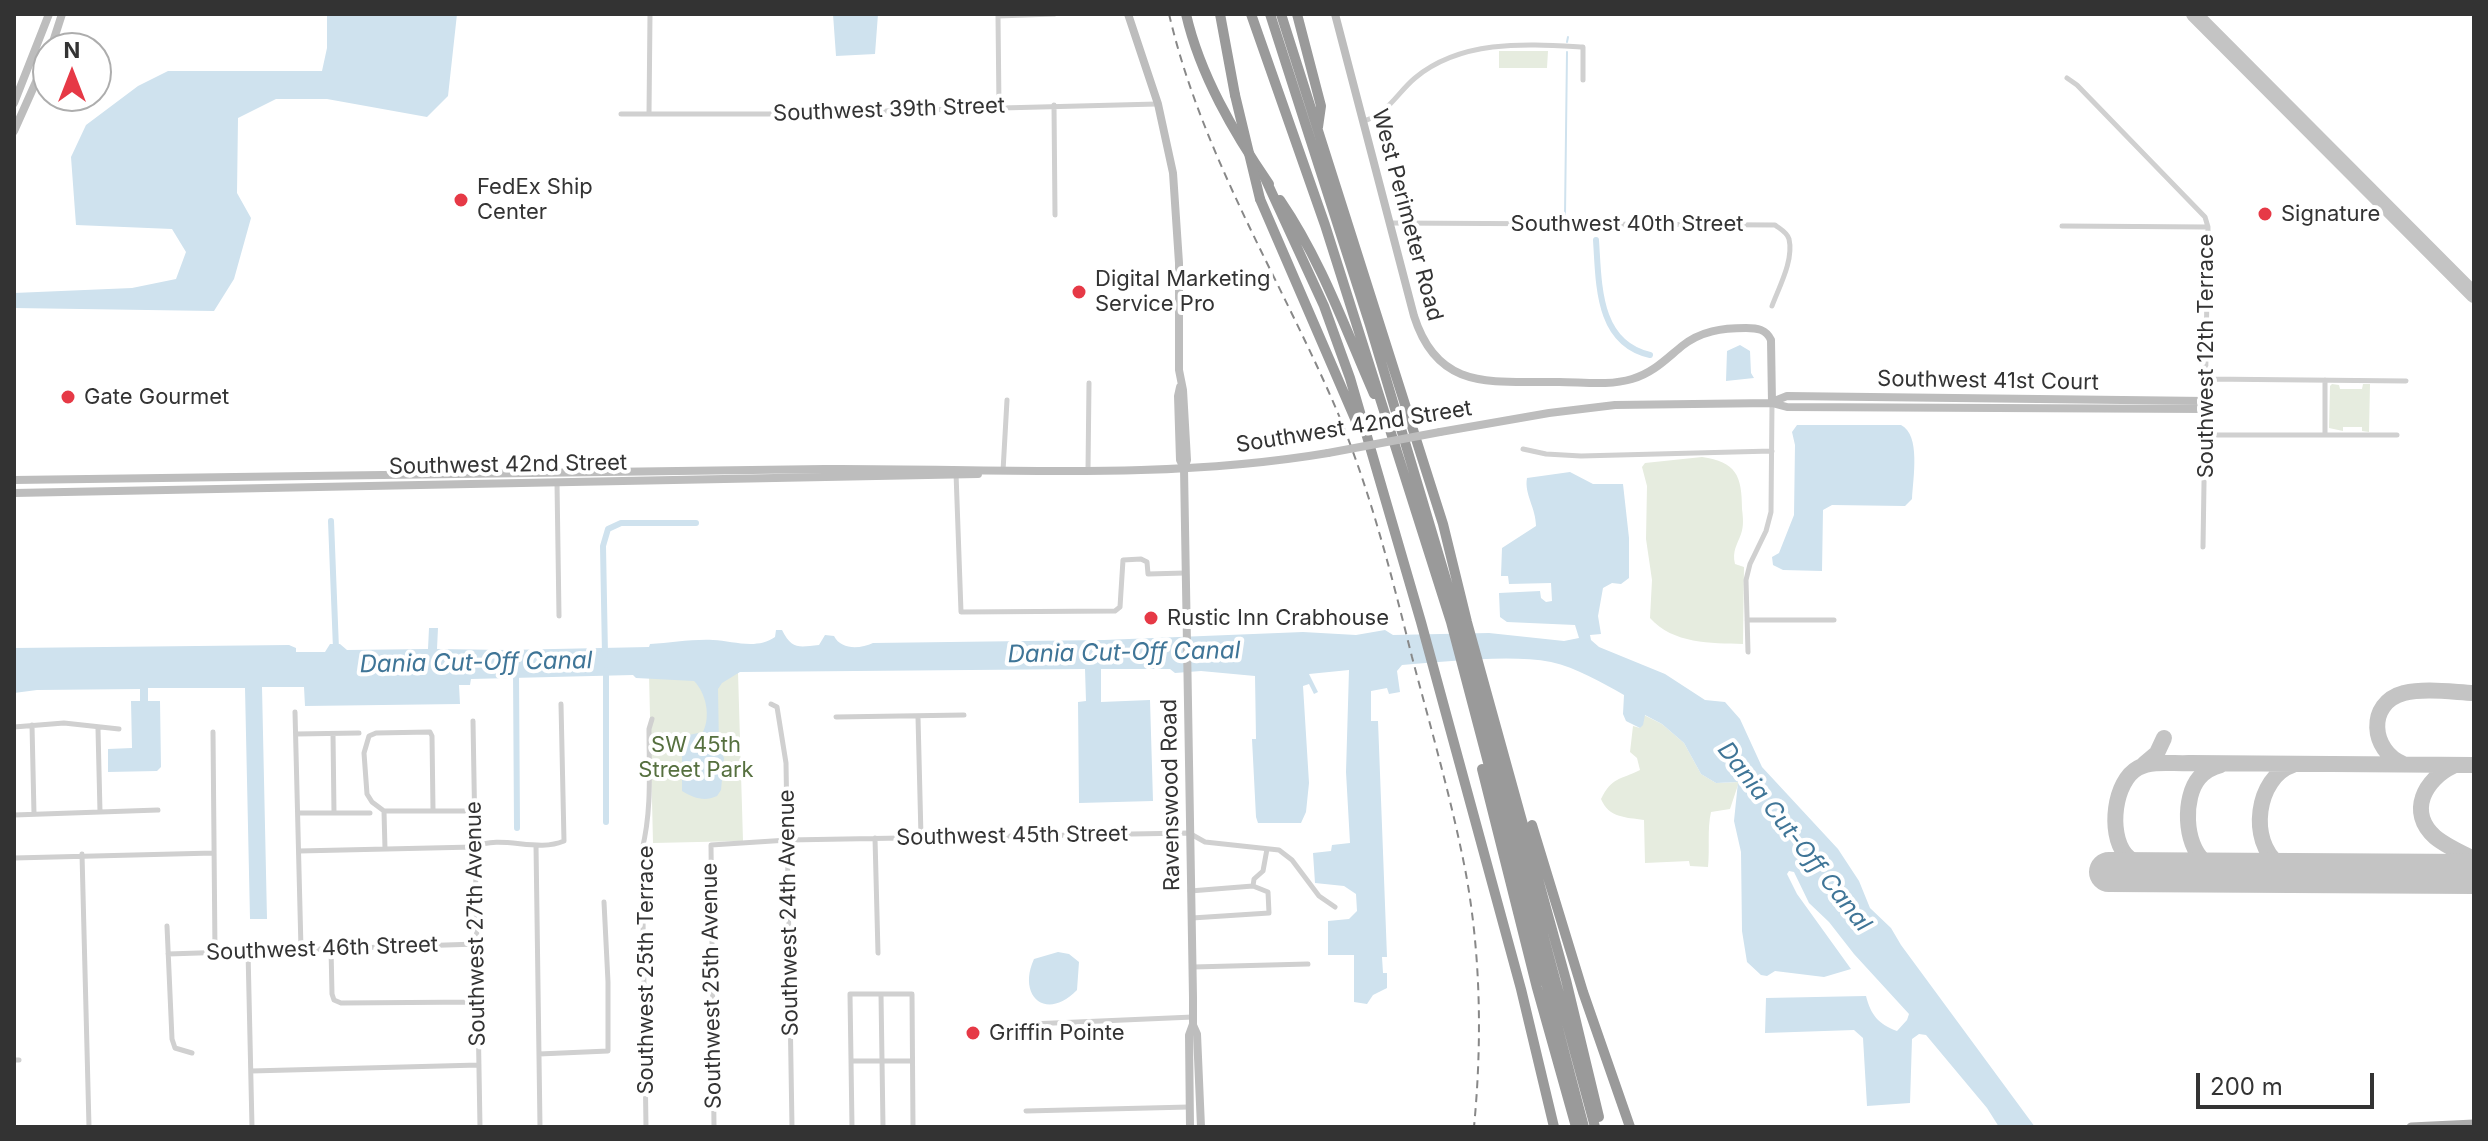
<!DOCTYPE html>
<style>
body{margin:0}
#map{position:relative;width:2488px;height:1141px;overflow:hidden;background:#fff;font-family:Inter,sans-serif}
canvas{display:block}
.frame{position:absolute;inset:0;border:16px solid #333;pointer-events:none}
.north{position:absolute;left:32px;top:32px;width:80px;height:80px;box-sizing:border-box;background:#fff;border:2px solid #adadad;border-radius:50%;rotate:0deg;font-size:22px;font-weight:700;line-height:32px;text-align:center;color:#333}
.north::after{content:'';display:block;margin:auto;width:28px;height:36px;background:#e63946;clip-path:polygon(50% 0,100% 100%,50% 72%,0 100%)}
.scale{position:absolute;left:2196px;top:1073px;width:178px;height:36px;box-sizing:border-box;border:4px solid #333;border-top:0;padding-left:10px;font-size:24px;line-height:28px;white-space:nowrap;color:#333;-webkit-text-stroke:6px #fff;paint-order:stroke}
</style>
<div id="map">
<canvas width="2488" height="1141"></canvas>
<div class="frame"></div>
<div class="north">N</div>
<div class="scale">200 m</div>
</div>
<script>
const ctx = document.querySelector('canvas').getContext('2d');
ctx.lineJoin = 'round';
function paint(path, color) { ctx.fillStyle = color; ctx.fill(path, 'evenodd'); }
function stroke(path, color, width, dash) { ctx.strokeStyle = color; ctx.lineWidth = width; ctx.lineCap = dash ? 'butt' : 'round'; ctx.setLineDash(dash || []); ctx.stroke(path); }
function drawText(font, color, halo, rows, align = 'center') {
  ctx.font = font + ' Inter,sans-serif'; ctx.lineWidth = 8; ctx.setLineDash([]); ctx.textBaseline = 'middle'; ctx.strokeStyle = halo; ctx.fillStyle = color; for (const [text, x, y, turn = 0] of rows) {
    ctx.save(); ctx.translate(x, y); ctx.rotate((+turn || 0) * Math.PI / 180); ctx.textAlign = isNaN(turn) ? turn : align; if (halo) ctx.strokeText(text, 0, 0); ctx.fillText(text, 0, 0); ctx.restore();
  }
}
paint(new Path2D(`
 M1499,51h49l-1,17h-48z
 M2332,384l7,1 1,4h22l1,-5h7l-1,48 -7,-1v-4h-19v4l-14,-3 1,-42z
 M1702,457c34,5 40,18 40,52 1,8 2,17 -1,25 -4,11 -9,17 -6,30l9,3 -1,77c-32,-1 -70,0 -93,-26l2,-38 -6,-41 1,-53 -5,-19 3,-4z
 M738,672l5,169 -90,2 -4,-169z
 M1644,715l18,9 22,19 17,31 15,9 23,-1 -9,27 -19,3c-4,18 -1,36 -3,55l-18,-1 -1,-5 -44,2 -1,-43c-19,-3 -35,-2 -43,-21 11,-22 19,-19 39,-29l-3,-12 -7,-6 3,-26 7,2z`), '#e6ecdf');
paint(new Path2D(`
 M327,14h130l-9,82 -21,21 -100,-18h-51l-38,19 -1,75 14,25 -17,61 -20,32 -200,-3v-15l118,-5 44,-9 10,-27 -14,-23 -96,-4 -5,-68 15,-32 52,-39 30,-15h154l5,-23z
 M833,14h45l-3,40 -39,2z
 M1740,345l10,6 1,22 3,5 -28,3 1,-30z
 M1797,425h104c20,10 12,53 11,74l-7,7 -73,-1 -9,5 -1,61 -39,-1 -10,-5 -1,-8 7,-4 15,-38 1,-70 -3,-13z
 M1570,472l23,12h30l6,54v40l-8,6 -9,-1 -9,5 -5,28 3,18 -11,1 1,5 8,7 66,27 40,26 20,2 15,17 22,48 76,82 21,32 11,27 21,20 10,17 134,182h-36l-12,-19 -61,-73 -7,-1 -7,5 -2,64 -43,3 -4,-68 -9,-8 -89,3 1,-35 100,-2c5,19 12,28 31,35l10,-11 2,-6 -55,-60 -25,-32 -20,-19 -15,-31 -5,-1 -2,3 10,20 54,75 -27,8 -49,-6 -8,5 -6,-1 -14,-13 -5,-31 -1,-79 -7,-31 4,-39 -22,1 -15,-9 -17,-31 -22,-19 -17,-9 -2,10 -3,3 -14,-7 -3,-7 1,-19c-23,-13 -47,-27 -73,-33 -42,-8 -106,0 -149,3l-5,6 3,21 -11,2 -2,-6 -16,3v30h7l9,236h-5l1,16h4v15l-14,7 -6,9 -13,-2v-47h-26v-34l21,-2 8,-8 -1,-17 -12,-8 -29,-3 -2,-30 18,-2 1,-6 18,-2 -4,-71 3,-102 -40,4 9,18 -4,2 -5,-10 -6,2 6,97 -3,29 -5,11h-43l-2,-6 -4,-78h4l-1,-63 -54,-5 -26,2 -5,-4h-69v33l49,-2 3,101 -74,2 -1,-101 8,-1 -1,-32 -345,3 -18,11 -4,6 1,58 5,11 -3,32 -4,6c-13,6 -23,2 -35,-5v-49l2,-6 19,-4c8,-16 3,-39 -9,-51l-58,-3 -3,-3 -162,4 -1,6h-11l1,19 -155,2 -1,-19h-42l5,232h-17l-5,-231h-97v13h12l1,66 -4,4 -49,1v-23l24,-1 -1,-47h9v-12l-103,1 -23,3v-45l275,-3 7,3v4h29l5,-8h10l7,6 81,-1 1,-21h9l-1,21 70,1 142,-3 1,-3c20,-1 42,-5 63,-4 20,1 44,10 62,-3l1,-7h6c10,20 17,17 37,15l6,-10 9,1c7,14 26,13 39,7l231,-3 199,-8 53,3 29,-5 8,5 96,-2 75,8 15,-3 -4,-13 -68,-3 -7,-5 -1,-24 41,-2 1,7 5,4 6,-1 -1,-18 -42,1 -1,-8h-7l1,-28 34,-22c0,-18 -12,-32 -9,-48z
 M1058,952l11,2 10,8 -2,28c-31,32 -60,6 -43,-31z`), '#cfe2ee');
stroke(new Path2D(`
 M1567,42l1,-5
 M1565,215l2,-163`), '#cfe2ee', 2);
stroke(new Path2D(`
 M1596,240c3,44 1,103 54,115
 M331,521l5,128
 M605,655l-2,-109 5,-17 13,-6h75
 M606,670v152
 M516,672l1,156`), '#cfe2ee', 6);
stroke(new Path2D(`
 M2194,14l280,281
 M2144,764l13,-11 7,-15
 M2403,764c-32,-13 -37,-61 1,-71 21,-5 48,-1 70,0
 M2221,765c-8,2 -16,6 -22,13 -16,19 -15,66 5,83 10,9 23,10 36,11
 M2293,765c-37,12 -45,77 -14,99 13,9 28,8 43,9
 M2453,766c-28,13 -46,46 -18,71 11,9 26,16 39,22
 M2157,873c-11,-5 -25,-10 -32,-19 -17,-21 -11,-73 13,-86 15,-8 35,-4 51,-5l285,2`), '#c4c4c4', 16);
stroke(new Path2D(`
 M2109,872l365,2`), '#c4c4c4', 40);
stroke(new Path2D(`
 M2067,78l10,7 128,132 3,10 -5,320
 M1054,105l1,110
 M999,107l-1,-91 56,-2
 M621,114h147l389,-10
 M649,114l1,-100
 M1363,121c24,-6 34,-28 52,-43 47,-39 112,-34 168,-31v33
 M1390,223l385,2c5,4 12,7 14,14 5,21 -10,48 -17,67
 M2062,226l146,1
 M2206,379l200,2
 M2206,435h191
 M2325,435v-55
 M1523,449l23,5 35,2 191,-5
 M1088,470l1,-87
 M1003,471l4,-71
 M956,473l5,139 154,-1 5,-4 3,-47 18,-1 6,3 1,12 37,-1
 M557,483l2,133
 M1747,620h87
 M1748,652l-2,-72 4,-16 16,-33 5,-19 1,-109
 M771,704l6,3 9,56 6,364
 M295,712l6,237
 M836,717l128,-2
 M918,717l3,120
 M473,721l7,406
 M32,725l2,89
 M14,727l50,-4 55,6
 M98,729l2,83
 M213,732l2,220
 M296,734l63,-1
 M333,734l1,79
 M433,810l-1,-74 -2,-4 -54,1 -7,3 -5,17 3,41 5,8 12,9h90
 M384,811l1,38
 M298,813h72
 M14,815l144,-5
 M875,838l3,115
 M536,845l4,282
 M299,851l175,-4c28,-13 62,6 90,-6l-3,-137
 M82,854l7,273
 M14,858l200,-5
 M1190,891l63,-5
 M1192,918l77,-5 -1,-21 -15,-6 1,-7 9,-8 4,-22
 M167,926l5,113 3,9 17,5
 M331,948l1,46 2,6 7,3 137,-1
 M248,951l4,176
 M168,954l309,-10
 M1193,967l115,-3
 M881,994l2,133
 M1031,1024l162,-7
 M539,1054l69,-3v-69l-4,-80
 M14,1060h5
 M851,1061h61
 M251,1071l228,-6
 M1026,1111l163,-4
 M646,1127l-4,-277c10,-40 7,-80 7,-121l3,-10
 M714,1127l-3,-282 77,-5 401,-7 16,9 74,8 13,10 27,36 16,11
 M852,1127l-2,-133h62l1,133`), '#d0d0d0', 5);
stroke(new Path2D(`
 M1128,14l30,90 15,69 6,90v107l4,20 4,70 -3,8 9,529v27l-4,11 1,92
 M1335,14l79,302c24,76 78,65 145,66 23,0 50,4 73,-3 21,-6 34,-20 50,-33 19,-15 40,-18 64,-18 11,0 20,1 25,12l1,63
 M51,48l11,-34
 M14,103l35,-89
 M14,131l34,-76
 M1180,387l-2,9 2,64 4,8
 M1772,402l15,-6 419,5
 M1440,432l109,-19 66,-8 157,-2 15,4 419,2
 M14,480l811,-11c167,-1 337,12 503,-16
 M14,493l964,-19
 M1193,1025l4,9 4,93`), '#bdbdbd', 8);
stroke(new Path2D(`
 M2411,1127l63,-3`), '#ababab', 9);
stroke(new Path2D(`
 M1186,14c14,61 48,119 83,170
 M1220,14l15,81
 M1251,14l74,211 126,397 133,505
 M1270,14l100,311 89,298 136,504
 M1281,14l162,510 24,98 99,358 33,137
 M1297,14l24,92 -3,21
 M1265,178l59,128 26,72 71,244 100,367 33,138
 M1260,199l96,222
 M1280,200c41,60 65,128 94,194
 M1482,769l55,219 39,139
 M1532,825l51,167 47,135`), '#9a9a9a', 10);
stroke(new Path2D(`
 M1169,14c32,137 106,256 162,383 37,84 59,172 81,260 19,72 40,144 54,217 15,83 16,169 8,253`), '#888', 2, [8, 6]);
stroke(new Path2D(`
 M1328,453l112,-21`), '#bdbdbd', 8);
stroke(new Path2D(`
 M1235,95l25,104`), '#9a9a9a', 10);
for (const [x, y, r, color] of [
 [461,200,8,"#e63946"],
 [2265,214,8,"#e63946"],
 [1079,292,8,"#e63946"],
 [68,397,8,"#e63946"],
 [1151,618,8,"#e63946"],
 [973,1033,8,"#e63946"]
]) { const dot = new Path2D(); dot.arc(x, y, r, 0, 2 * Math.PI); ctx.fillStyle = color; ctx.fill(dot); stroke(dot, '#fff', 3); }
drawText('22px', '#333', '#fff', [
 ["Southwest 39th Street",889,110,-2],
 ["West Perimeter Road",1407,215,75],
 ["Southwest 40th Street",1627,224],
 ["Southwest 12th Terrace",2206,356,-90],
 ["Southwest 41st Court",1988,381,1],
 ["Southwest 42nd Street",1354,427,-9],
 ["Southwest 42nd Street",508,465,-1],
 ["Ravenswood Road",1171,795,-91],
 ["Southwest 45th Street",1012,836,-1],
 ["Southwest 24th Avenue",789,913,-91],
 ["Southwest 27th Avenue",476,924,-91],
 ["Southwest 46th Street",322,949,-2],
 ["Southwest 25th Terrace",646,970,-90],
 ["Southwest 25th Avenue",712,986,-91]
]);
drawText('22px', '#333', '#fff', [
 ["FedEx Ship",477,187],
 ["Center",477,212],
 ["Signature",2281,214],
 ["Digital Marketing",1095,279],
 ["Service Pro",1095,304],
 ["Gate Gourmet",84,397],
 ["Rustic Inn Crabhouse",1167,618],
 ["Griffin Pointe",989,1033]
], 'left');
drawText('22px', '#56703f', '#fff', [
 ["SW 45th",696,745],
 ["Street Park",696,770]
]);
drawText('italic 24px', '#3f7597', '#fff', [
 ["Dania Cut-Off Canal",1124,653,-1],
 ["Dania Cut-Off Canal",476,663,-1],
 ["Dania Cut-Off Canal",1794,837,52]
]);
</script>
